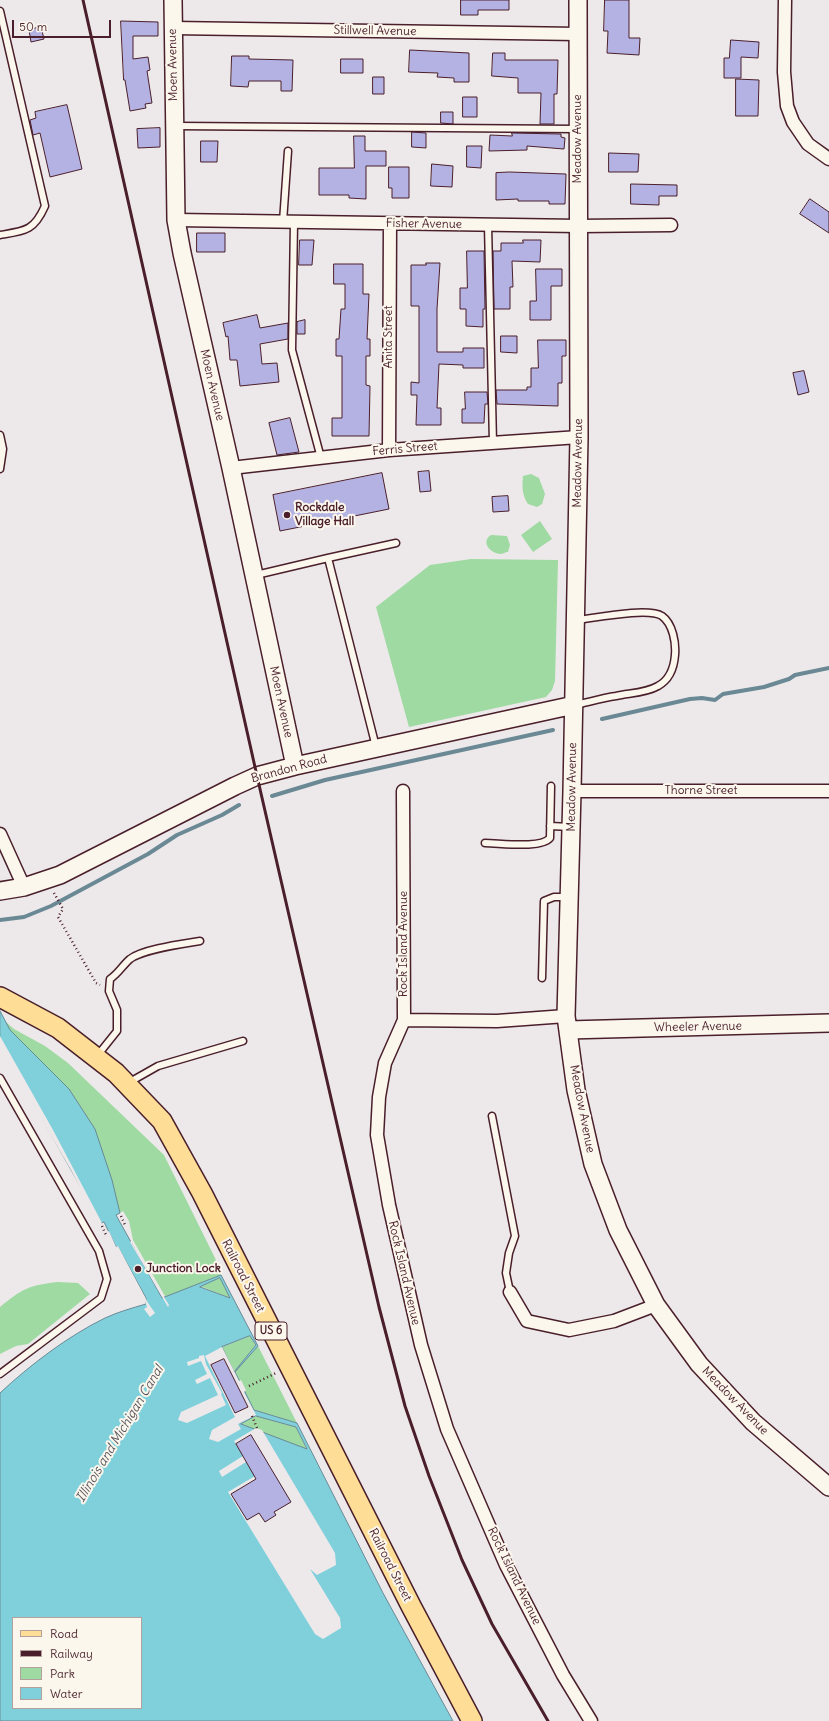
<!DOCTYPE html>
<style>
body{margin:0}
#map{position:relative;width:829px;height:1721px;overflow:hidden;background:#ede9ea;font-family:Delius,sans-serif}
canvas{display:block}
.legend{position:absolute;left:12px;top:1617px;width:130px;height:92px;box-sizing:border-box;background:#fbf7ec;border:1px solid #b4a19f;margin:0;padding:5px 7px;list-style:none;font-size:12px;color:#4a1f2b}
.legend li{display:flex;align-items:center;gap:8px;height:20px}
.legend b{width:20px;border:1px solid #b4a19f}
.scale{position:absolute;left:12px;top:20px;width:99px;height:18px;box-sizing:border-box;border:2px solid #4a1f2b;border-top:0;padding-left:5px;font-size:12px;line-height:14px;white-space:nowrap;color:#4a1f2b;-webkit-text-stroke:3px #fbf7ec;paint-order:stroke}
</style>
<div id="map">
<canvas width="829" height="1721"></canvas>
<ul class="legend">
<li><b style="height:5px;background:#fedd96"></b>Road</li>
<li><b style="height:5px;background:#4a1f2b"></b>Railway</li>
<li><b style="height:11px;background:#9edaa2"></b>Park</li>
<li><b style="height:11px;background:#80d0dc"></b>Water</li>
</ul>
<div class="scale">50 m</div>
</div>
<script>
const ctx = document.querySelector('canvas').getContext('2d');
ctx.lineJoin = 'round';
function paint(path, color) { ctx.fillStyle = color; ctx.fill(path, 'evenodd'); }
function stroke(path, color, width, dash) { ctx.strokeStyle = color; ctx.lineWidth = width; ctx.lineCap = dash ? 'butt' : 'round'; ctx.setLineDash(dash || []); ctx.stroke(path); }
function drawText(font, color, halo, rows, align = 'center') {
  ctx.font = font + ' Delius,sans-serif'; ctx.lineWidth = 4; ctx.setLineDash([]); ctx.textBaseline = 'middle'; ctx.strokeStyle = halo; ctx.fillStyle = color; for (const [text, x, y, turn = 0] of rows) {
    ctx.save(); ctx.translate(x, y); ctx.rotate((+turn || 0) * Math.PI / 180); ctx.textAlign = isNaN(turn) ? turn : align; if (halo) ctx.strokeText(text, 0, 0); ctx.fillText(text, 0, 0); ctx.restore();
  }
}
paint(new Path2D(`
 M531,474l8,4 6,16 -3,10 -5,3 -9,-3c-6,-9 -6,-17 -5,-28z
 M540,521l12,18 -19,13 -12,-17z
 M491,535l16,1 3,9 -2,7c-3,0 -5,2 -7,2 -10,0 -21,-12 -10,-19z
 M471,559l87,1 -3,121 -3,9 -6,7 -137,30 -33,-120 54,-42z
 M0,1017l14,12 31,17 23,17 96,92 51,103 6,17 -55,23 -33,-58 -4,-19 -6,-10 -7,4z
 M220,1278l10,20 -30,-12z
 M58,1282l20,1 12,11 -62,50 -12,2 -16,8v-47c22,-18 29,-22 58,-25z
 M250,1336l6,10 -12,14 14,-14 39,77 -43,-13 -32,-63z
 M256,1416l40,11 11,23 -66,-26z`), '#9edaa2');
const water = new Path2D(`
 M0,1011l10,19 59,59 26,40 17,51 8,33 -4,2 46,83 59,-23 37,71 -23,26 19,38 43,13 86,170 70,128h-453v-328c30,-28 68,-57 105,-75 13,-6 27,-10 41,-14v-6l-28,-51h-2l-12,-25 -3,1 -101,-179zM220,1278l10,20 -30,-11zM250,1336l6,9 -22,27 -12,-25zM256,1416l40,11 11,22 -66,-25zM13,1618h128v90h-128z`);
paint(water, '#80d0dc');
stroke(water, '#6a8995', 1);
paint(new Path2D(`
 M0,1036l53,94 49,93 -3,1 -28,-54 -71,-122z
 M109,1231l7,16 2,-1 30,57 7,10 -5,4 -6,-8 3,-2 -3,-9 -27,-49 -2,-1 -4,-7 -4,-9z
 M133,1240l-1,3 27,46 10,16 -1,2 -38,-65z
 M222,1347l17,34 2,-1 5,10 -2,2 12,23 -18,9 3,5 -23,13 -9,-3 3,-9 23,-13 -30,-61z
 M204,1355l2,9 16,29 -1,1 5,11 -39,18 -9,-3 3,-8 37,-17 -8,-17 -13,6 -2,-4 12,-6 -6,-13 -13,5 -1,-4 12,-4v-2z
 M256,1428l6,2 73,123 1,12 -19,10 -7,-6 30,49 1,10 -18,11 -8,-5 -87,-142 27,-16 -9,-14 -24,15 -3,-6 24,-15 -9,-15z`), '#ede9ea');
stroke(new Path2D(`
 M602,719l88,-20 12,-1 13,2 8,-6 41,-7 25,-8 6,-4 34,-7
 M272,796l53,-16 228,-50
 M0,920l24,-3 27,-11 97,-52 29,-19 45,-20 17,-10`), '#6a8995', 4);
const building = new Path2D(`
 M461,0h48v10h-31v5h-17z
 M605,0h24v38h11l-1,17 -32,-2 1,-22h-4z
 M121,21l37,1v14h-25v23l15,-2 2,13 -3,1 5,32 -7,1 1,4 -16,3 -5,-31h-1z
 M41,27l3,12 -13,3 -2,-12z
 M731,40l28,2 -1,16 -17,-1v21h-17v-20h5z
 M410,50l59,3v29h-15v-4l-17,-1 1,-4 -29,-1z
 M493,53h12v7h53l-1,34h-3v30h-14l1,-31h-23v-15l-26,-2z
 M232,56h17v3l44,1 -1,31h-11v-10h-32l-1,6 -17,-1z
 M341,59h22v14h-22z
 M373,77h11v17h-11z
 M736,79l23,1 -1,36h-22z
 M463,97h14v20h-14z
 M67,105l15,64 -32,8 -10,-44 -7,2 -3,-15 6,-2 -1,-6z
 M441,112h12v12l-12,-1z
 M160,128v19l-22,1 -1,-19z
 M412,132l14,1v15l-14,-1z
 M512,133l49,1v3l4,1 -1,11 -37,-3v4l-38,1 1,-16 22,1z
 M354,136h11v15h21v15h-20v33l-17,-1v-3h-30v-27h35z
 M201,141h17l-1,21h-16z
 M467,146h15l-1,22 -14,-1z
 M609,153l30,1 -1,18h-29z
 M432,164l21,2 -1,21 -21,-1z
 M389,167h20v31h-17v-10h-3z
 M510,172l56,2 -1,30h-16v-3h-31v-2l-22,1v-27z
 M631,184l46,1v11h-18v9l-28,-1z
 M810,199l19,13v21l-29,-19z
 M197,233h28v19h-28z
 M300,240h14l-2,25h-13z
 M523,240h18l-1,22 -28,-1 1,26h-3v22h-16l-1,-58h8v-8h22z
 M467,251h17l1,58h-2v18l-17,-1v-17h-6v-21h7z
 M426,263h14l-3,46v43h26v-4h21v20h-21v-3l-24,-1 -2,44h4v17h-25l1,-30h-6v-13l8,1v-77h-8v-41h15z
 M334,264h29v30h6l-2,45h3v17h-4v29l4,1 -1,50h-37v-18h10v-62h-6v-17h3l2,-30h4v-25h-11z
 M536,269h26v17h-11v34h-21v-19h6z
 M257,315l3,13 28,-5v16l-28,5 2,20 15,-1 2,19 -39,4 -3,-26h-7l-2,-24 -2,1 -3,-14z
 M305,320v14h-8v-12z
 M501,336h16v17l-16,-1z
 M538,340h28v16h-4v27h-4v23l-61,-2 -1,-14h31v-3h4v-19h7z
 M804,371l5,21 -11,3 -5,-22z
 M465,392h22l1,12h-3l-1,19h-22v-14h3z
 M290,418l9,34 -22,3 -8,-32z
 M429,471l2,20 -11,1 -2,-20z
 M382,473l7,36 -109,22 -7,-36z
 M508,496l1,15 -16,1 -1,-15z
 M224,1359l24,48 -13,6 -24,-48z
 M251,1435l40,67 -17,10 2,3 -11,7 -6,-9 -12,7 -16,-26 25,-15 -20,-35z`);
paint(building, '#b4b2e3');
stroke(building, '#4a1f2b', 1);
const lane = new Path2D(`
 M0,11l45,195c-11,25 -20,25 -45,29
 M176,126l401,3
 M283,222l5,-71
 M294,222l-2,128 29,108
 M488,225l5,218
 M0,435l3,14 -3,20
 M256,575l72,-17
 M575,705c14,-3 27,-7 41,-9 14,-3 30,-3 42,-10 11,-6 16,-18 17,-31 1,-12 -2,-31 -13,-39 -14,-9 -67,2 -85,4
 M376,747l-48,-189 68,-15
 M550,826l21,1
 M485,843c15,0 56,6 65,-5l1,-52
 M542,978l2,-77 10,-4h14
 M97,1056l20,-25v-21l-8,-19 1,-12c8,-5 12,-13 20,-20 13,-10 52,-15 70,-18
 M0,1078l99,173 8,28 -6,19 -101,76
 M128,1083l30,-17 85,-25
 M492,1116l23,120 -6,17 -3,20 4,19`);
const street = new Path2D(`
 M785,0l-1,72 3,34 6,16 15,22 21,15
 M173,28l405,6
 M176,220l403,6 92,-1
 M389,450l1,-226
 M231,468l158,-18 190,-13
 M403,791l1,229 -19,43 -6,34 -2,38 12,70 32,140 26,84 59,136 57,110 28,46
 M572,791h257
 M0,834l24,53
 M404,1020l93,1 69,-5
 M510,1292l17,29 42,9 45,-9 42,-16`);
const secondary = new Path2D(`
 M173,0l3,220 6,33 49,215 64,298
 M578,0l1,437 -7,354 -6,225 10,74 17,74 25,66 38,75 43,59 54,58 76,65
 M0,891l24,-4 36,-12 175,-89 22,-10 38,-10 279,-61
 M568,1030l261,-7`);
const primary = new Path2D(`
 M0,997l58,31 58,45 46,48 40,72 209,413 61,115`);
stroke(lane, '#4a1f2b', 9);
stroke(street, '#4a1f2b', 15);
stroke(secondary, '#4a1f2b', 20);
stroke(primary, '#4a1f2b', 22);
stroke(new Path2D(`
 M54,893l9,16 -5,8 38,66 4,2
 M121,1216l4,9
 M102,1226l4,9
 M249,1386l27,-13
 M252,1416l5,12`), '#4a1f2b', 2.5, [1, 3]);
stroke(lane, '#fbf7ec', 6);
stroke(street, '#fbf7ec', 12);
stroke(secondary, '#fbf7ec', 17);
stroke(primary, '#fedd96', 19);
stroke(new Path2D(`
 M83,0l174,776 122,531 26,99 24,70 33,84 30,64 56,97`), '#4a1f2b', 3);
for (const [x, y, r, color] of [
 [287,515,4,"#4a1f2b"],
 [138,1269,4,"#4a1f2b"]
]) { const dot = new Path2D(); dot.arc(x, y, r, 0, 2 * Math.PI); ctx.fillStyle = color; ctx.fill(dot); stroke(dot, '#fbf7ec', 1.5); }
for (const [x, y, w] of [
 [271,1331,32]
]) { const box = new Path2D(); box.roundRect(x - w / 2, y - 9, w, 18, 3); ctx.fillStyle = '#fbf7ec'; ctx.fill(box); stroke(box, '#4a1f2b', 1); }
drawText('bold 11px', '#4a1f2b', null, [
 ["US 6",271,1331]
]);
drawText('12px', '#4a1f2b', '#fbf7ec', [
 ["Stillwell Avenue",375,31,1],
 ["Moen Avenue",173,65,-91],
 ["Meadow Avenue",578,139,-90],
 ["Fisher Avenue",424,224,1],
 ["Anita Street",389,337,-90],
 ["Moen Avenue",212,385,77],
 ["Ferris Street",405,449,-5],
 ["Meadow Avenue",578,463,-89],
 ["Moen Avenue",281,702,78],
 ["Brandon Road",289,769,-15],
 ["Meadow Avenue",572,787,-89],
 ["Thorne Street",701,791],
 ["Rock Island Avenue",404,944,-90],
 ["Wheeler Avenue",698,1027,-1],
 ["Meadow Avenue",582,1109,79],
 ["Rock Island Avenue",404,1273,77],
 ["Railroad Street",243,1276,63],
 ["Meadow Avenue",735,1401,46],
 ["Railroad Street",390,1565,63],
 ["Rock Island Avenue",514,1576,64]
]);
drawText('bold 12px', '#4a1f2b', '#fbf7ec', [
 ["Rockdale",295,508],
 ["Village Hall",295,522],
 ["Junction Lock",146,1269]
], 'left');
drawText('italic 13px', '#5a5460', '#fbf7ec', [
 ["Illinois and Michigan Canal",120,1434,-59]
]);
</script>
